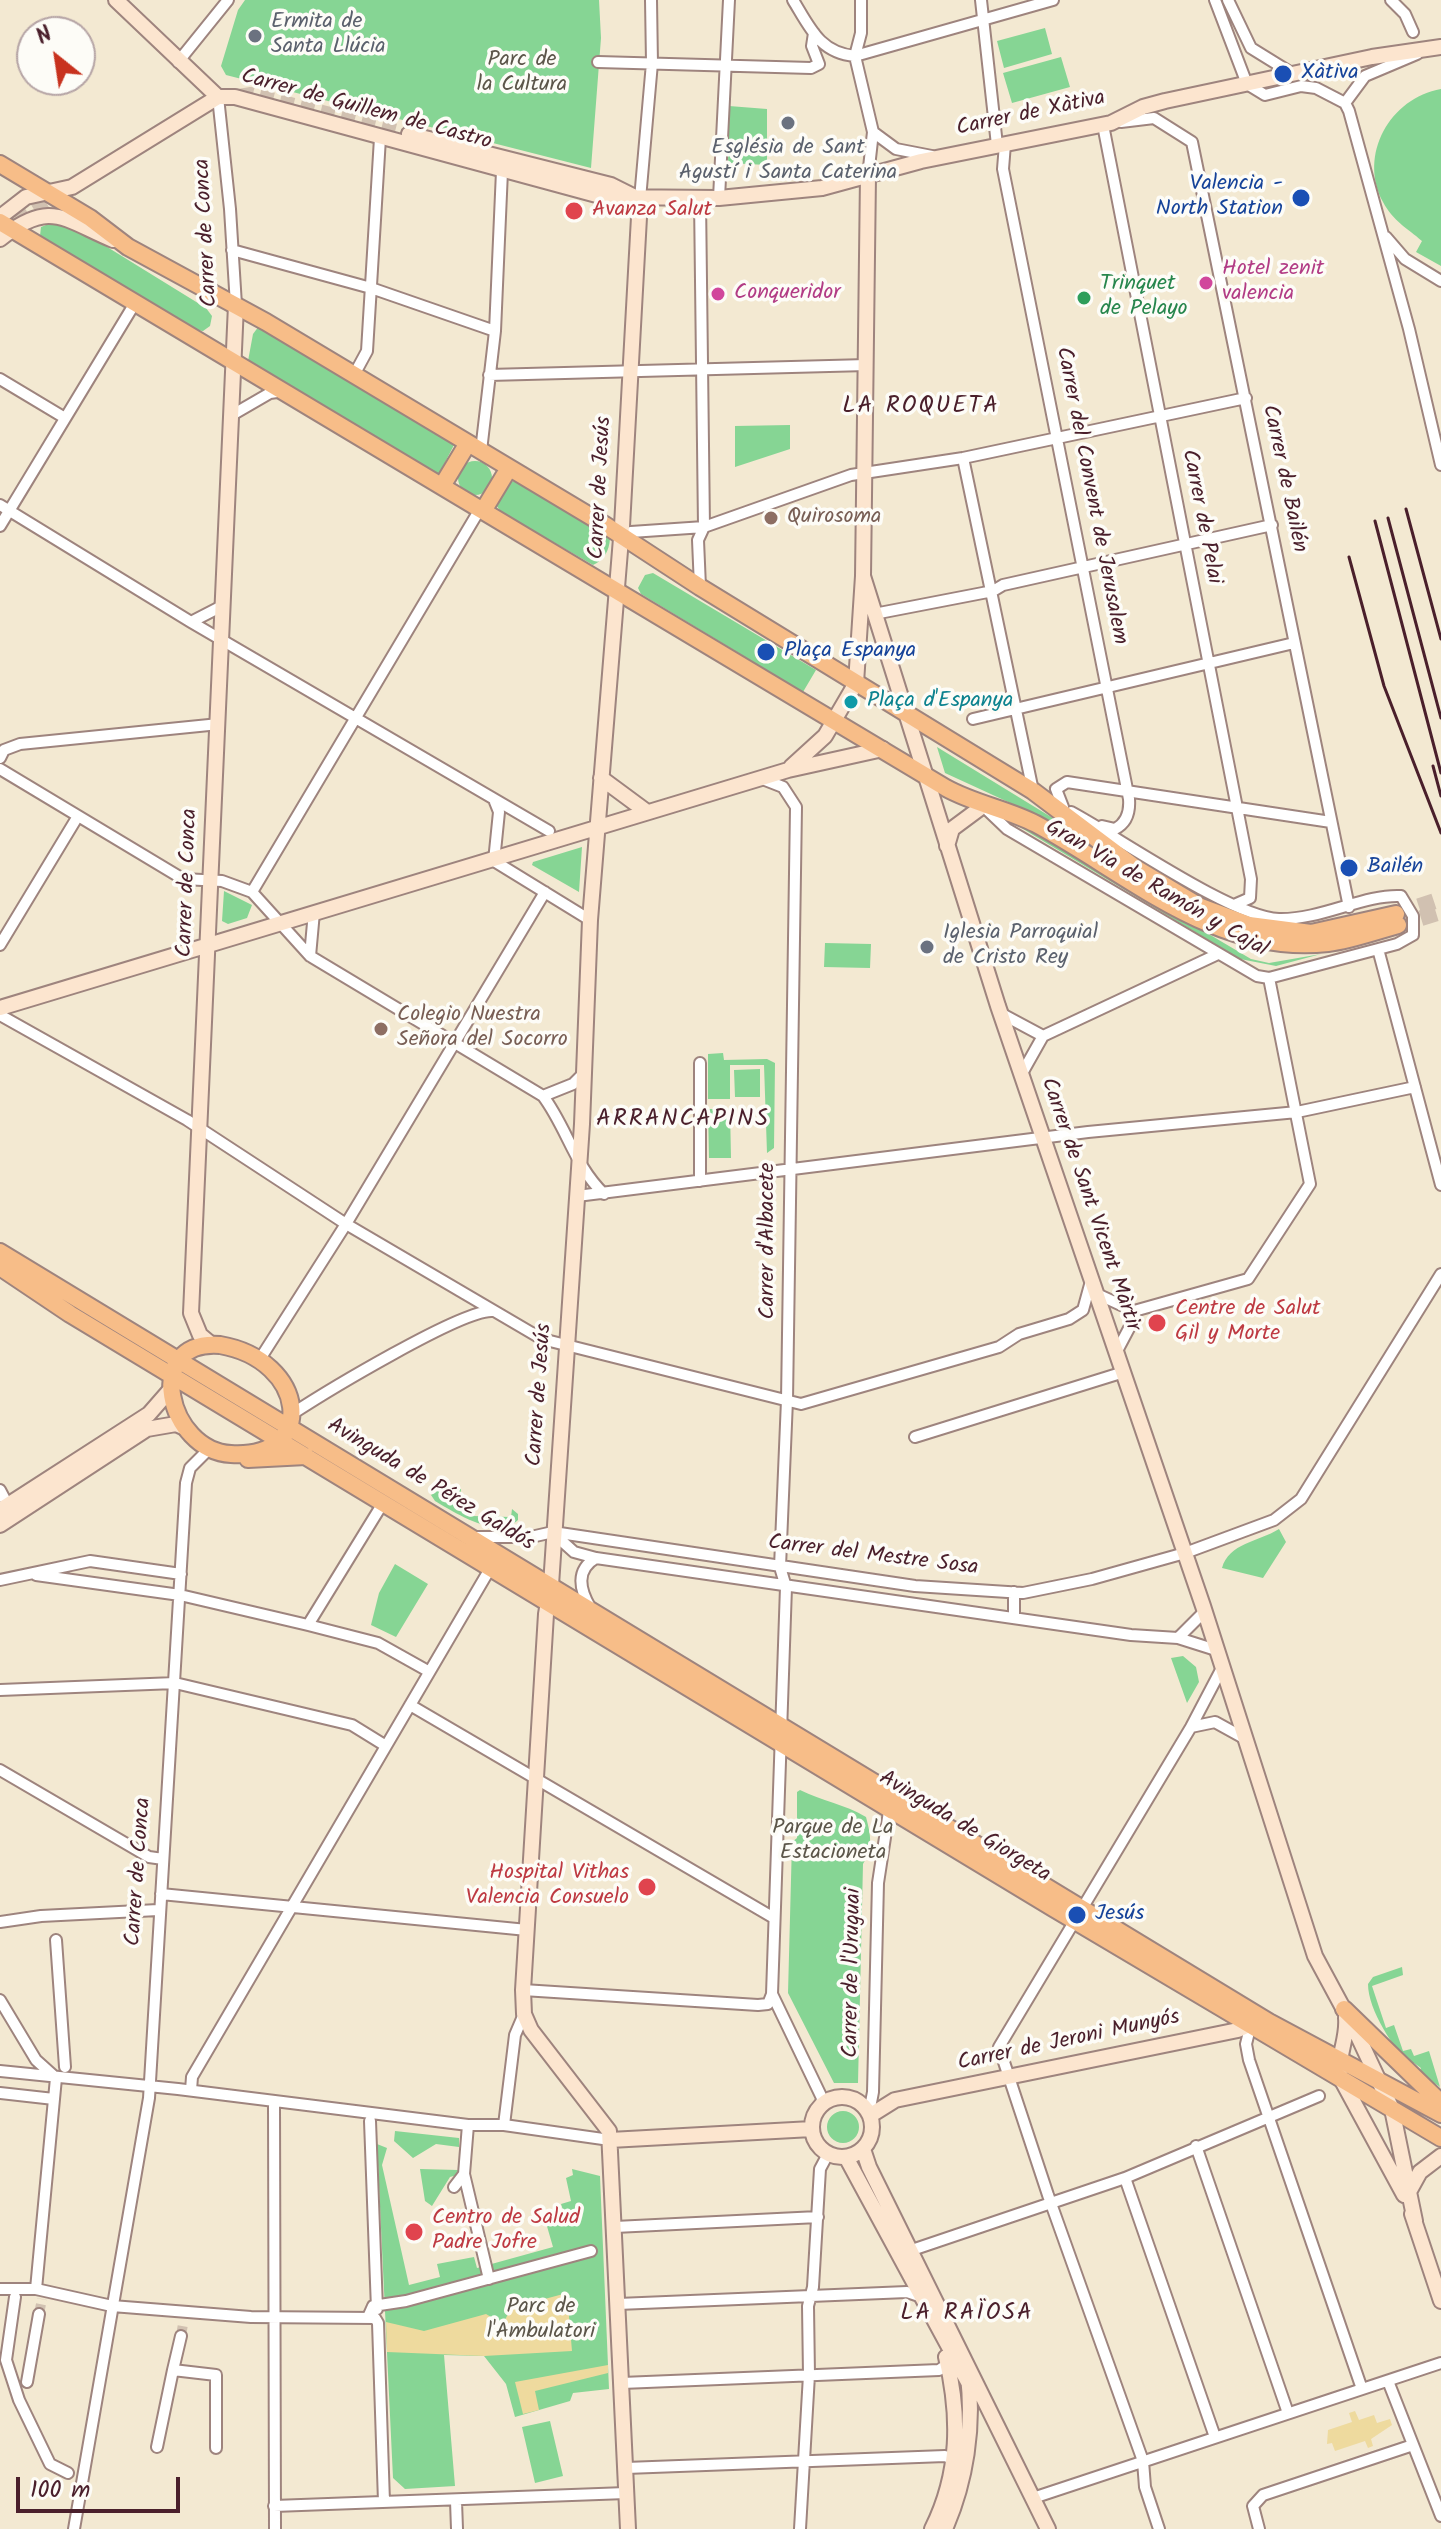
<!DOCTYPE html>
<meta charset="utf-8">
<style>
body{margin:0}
#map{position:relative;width:1441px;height:2529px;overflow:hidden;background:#f3e9d2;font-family:Kalam,sans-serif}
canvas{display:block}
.north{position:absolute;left:16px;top:16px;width:80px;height:80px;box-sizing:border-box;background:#fdfcf7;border:2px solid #b5a4a5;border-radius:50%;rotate:330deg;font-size:22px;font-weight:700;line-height:32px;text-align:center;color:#4a1f2b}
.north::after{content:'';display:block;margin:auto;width:28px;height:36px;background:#c8321e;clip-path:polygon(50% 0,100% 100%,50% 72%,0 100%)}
.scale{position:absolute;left:16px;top:2477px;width:164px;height:36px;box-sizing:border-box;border:4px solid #4a1f2b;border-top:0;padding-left:10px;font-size:24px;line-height:28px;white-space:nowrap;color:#4a1f2b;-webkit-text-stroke:6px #fdfcf7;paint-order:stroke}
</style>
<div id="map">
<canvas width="1441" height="2529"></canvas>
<div class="north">N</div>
<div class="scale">100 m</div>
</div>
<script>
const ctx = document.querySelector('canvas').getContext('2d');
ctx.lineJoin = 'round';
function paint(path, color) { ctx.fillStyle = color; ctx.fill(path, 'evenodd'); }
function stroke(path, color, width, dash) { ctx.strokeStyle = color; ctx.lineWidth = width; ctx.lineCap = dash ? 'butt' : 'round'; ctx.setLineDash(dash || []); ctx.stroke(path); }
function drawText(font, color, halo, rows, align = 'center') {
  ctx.font = font + ' Kalam,sans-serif'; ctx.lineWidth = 7; ctx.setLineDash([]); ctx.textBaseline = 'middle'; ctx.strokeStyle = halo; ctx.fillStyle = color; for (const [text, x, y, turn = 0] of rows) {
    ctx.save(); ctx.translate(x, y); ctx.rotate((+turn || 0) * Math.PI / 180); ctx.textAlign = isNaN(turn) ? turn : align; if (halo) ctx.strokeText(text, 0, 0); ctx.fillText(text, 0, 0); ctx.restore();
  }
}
paint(new Path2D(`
 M245,0h354l2,38 -10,130 -365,-93 -5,-9 17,-56z
 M1045,28l7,26 -48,14 -7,-27z
 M1061,57l9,30 -58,16 -9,-30z
 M1441,89v177l-25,-14 6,-11c-15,-13 -29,-20 -39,-39 -25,-47 7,-104 58,-113z
 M729,106l38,3v56l-39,-2z
 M51,223l27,6 128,79 6,8 -2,10 -7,5 -8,-1 -155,-94 1,-9z
 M259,326l195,119 -15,29 -191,-113 5,-27z
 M790,425v24l-55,18v-41z
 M458 478a17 17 0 1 1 34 0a17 17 0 1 1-34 0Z
 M516,481l94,58c-1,12 -6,21 -17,26l-92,-53 -5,-7 14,-23z
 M653,573l163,97 -13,22 -162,-98 -3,-6 7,-13z
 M937,747l132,81 47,36 -97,-57 -74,-34z
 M1008,820l33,15 210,124 18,4 52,-9 -45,12 -36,-7z
 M582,847l-3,45 -47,-27 1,-3z
 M224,891l28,14 -5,13 -19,6 -6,-3z
 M825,943l46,1 -1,24 -46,-1z
 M723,1053l1,7 43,-1 8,4 -1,85 -7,5 -3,-88h-34v34h-22v-45z
 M760,1069v28h-25l-1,-27z
 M708,1109h22l1,49h-22z
 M437,1489h24l-1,16 11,2 1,9 39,1 1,-8 6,5v6c-20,20 -63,-7 -83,-19l-4,-6z
 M1279,1529l7,13 -23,36 -41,-10c7,-25 36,-26 57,-39z
 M395,1564l33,20 -32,53 -25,-12 8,-32z
 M1183,1656l13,11 3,15 -12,21 -16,-45z
 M800,1790c22,11 44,14 66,27 5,19 7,30 -3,47l-5,219h-24l-46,-90 4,-151 5,-4v-46z
 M1402,1967l1,8 -31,11 14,42 8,-3 9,26 8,-2 3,7 15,-5 11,36 -21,-15 2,-4 -7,-5 -2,4c-18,-18 -44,-57 -44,-83l5,-7z
 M827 2127a16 16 0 1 1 32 0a16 16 0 1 1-32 0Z
 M395,2131l64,7v9l-23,-3 -23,14 -19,-17z
 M377,2144l10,4 -5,17 27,120 31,-8 -3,-13 37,-7 3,11 76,-21 -9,-31 19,-6 -2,-6 10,-3 -5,-23 7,-3 -1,-6 28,7 9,213 -36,4 -3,8 -55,16 -9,-33 -22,-28 -40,-1 11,131 -50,3 -12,-11z
 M420,2169l38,1 -1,5 -7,2 -18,29 -7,-5z
 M550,2421l13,55 -28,7 -13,-56z`), '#86d594');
paint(new Path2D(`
 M567,2293l5,58 -88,5 -97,-4 -1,-30 38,9 62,-17 17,10 8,-16z
 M608,2365v8l-73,18 4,19 -16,4 -8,-32z
 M1355,2411l4,9 15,-5 3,8 13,-4 2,6 -21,14 2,7 -5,2 -3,-7 -30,10 -3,-8 -5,1 1,-14 24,-8 -3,-9z`), '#eeda9e');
stroke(new Path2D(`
 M39,2314l3,-15
 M181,2336l2,-12`), '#d1c1b1', 10, [10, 5]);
stroke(new Path2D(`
 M239,96l12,-2 158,40
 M17,222l47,-29`), '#d1c1b1', 14, [14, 7]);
stroke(new Path2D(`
 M1396,914l45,-15
 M1398,925l43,-13`), '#d1c1b1', 16, [16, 8]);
const street = new Path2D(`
 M793,0c17,28 27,53 62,56l198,-56
 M861,0v33l-6,23 18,76 -5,44
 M981,0l16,145
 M1215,0l32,84 18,11 36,-9 15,2 29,15 4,8 60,218 32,136
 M1228,0l23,48 42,26
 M1391,0l14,14 8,18
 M178,62l50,-62
 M598,62l213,6 8,-4 -7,-18 2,-13
 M218,97l12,112 6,96
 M1345,103l20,-27 52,-22
 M1121,122l33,-4 38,24 157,765
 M1103,125l148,754 -1,19 -16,7
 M873,132l23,17 36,7
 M1005,144l-2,25 126,630c1,13 -2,24 -14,30l-13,-3
 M719,198l10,-198
 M640,199l12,-136 -1,-63
 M1386,237l19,22 36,22
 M232,250l139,38 124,43
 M354,375l13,-24 13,-213
 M489,375l378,-10
 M0,379l65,39
 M232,415l38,-22 14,-2
 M481,451l14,-120 7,-160
 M963,458l70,333
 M0,505l191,117 358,209
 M0,526l135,-223
 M621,536l10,-4 73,-5 147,-52 112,-17 283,-60
 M700,587l-2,-47 6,-13 -4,-328
 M874,614l119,-23 10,-6 269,-60
 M191,622l33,-17
 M973,719l321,-76
 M0,758l4,-8 16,-6 199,-20
 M0,769l183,110 39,2 30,11 58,64 233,140 30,-12 12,-12
 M760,778l23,9 13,20 -9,593 -7,167 6,20 -14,407 50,104 -1,7
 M495,802l4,10 -5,49 96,59
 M984,807l23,22 250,147 12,2 128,-34 16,-9v-19l-12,-20c-37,-2 -80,24 -122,23 -47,-2 -161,-82 -208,-107
 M1063,807l-7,-18 11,-7 264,40
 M252,892l228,-383
 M0,945l78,-129
 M1378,949l63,236
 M310,956l4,-44
 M1000,1013l43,23
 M0,1015l187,105 159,104 196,115 259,65 198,-57 20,-13 50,-15 14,-9 8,-29
 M700,1063v118
 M1021,1075l22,-39 175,-82
 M543,1096c24,32 31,69 61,98
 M577,1196l511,-64 209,-20 118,-25
 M1097,1294l37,17 114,-32 62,-95 -41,-206
 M1117,1351l18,-34 -1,-6
 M260,1359l86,-135 199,-332
 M292,1414c32,-21 169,-104 200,-103
 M915,1437l209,-65
 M0,1490l10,19
 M554,1534l20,18 22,6 535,77 47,3 38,12
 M474,1537h57l22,-5 362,54 108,7 69,-14 93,-26 89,-33 27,-21 140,-225
 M36,1575l144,20 128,30 70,18 50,28
 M0,1580l90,-19 91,13
 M590,1607c-10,-17 -15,-37 6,-49
 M1014,1616v-24
 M308,1625l75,-122
 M1178,1638l26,-26
 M0,1690l175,-7 177,42 34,21
 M410,1705l364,213
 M1191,1727l24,-5 29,16
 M0,1770l149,87 14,2
 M161,1894l366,36
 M0,1922l41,-6 117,-6
 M56,1940l9,127
 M523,1990l235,15 10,-1 4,-10
 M0,2000l36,60 20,18 -20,211
 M1251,2024l-5,20 3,16 113,329
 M0,2071l178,18 290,36h36l106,15
 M191,2090l1,-13 299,-510
 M0,2093l54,6
 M274,2101l1,428
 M869,2113l4,-21 5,-209 12,-78
 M370,2121l7,188
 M504,2125l11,-90 9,-21
 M1196,2146l92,267
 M464,2174l25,105
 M1125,2178l90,259
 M454,2187l10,-13 4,-49
 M615,2227l203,-10
 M912,2250l213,-72 194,-82
 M0,2289h36l76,17 139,11 124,1 3,5 6,179
 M15,2297l-9,63 13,40 31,64 18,9
 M618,2304l289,-12 15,5
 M369,2315l4,-9 33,-5 185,-50
 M173,2370l8,-34
 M1388,2381l53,135
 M27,2382l12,-68
 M622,2383l317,-13 9,-6
 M157,2447l16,-77 43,5v73
 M626,2468l319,-12 9,4
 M1033,2498l408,-135
 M456,2501l1,28
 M274,2506l352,-13
 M74,2529l75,-431 37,-615 4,-15 20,-20
 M800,2529l9,-154 -1,-69 5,-19 7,-118 8,-15
 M1159,2529l-14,-42 -2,-26 -95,-266 -49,-148 192,-320 32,-61
 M1259,2529l-6,-23 10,-11 150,-50`);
const secondary = new Path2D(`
 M116,0l102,97h17l369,100 115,1 103,-10 99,-27 190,-38 32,-16 22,-6 207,-44 69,-10
 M409,134l202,51 22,11
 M0,217l26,-20 46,-10 146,-90
 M0,239c50,-40 63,-20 113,1
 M863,576l135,430 205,600 112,350 42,78 35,75 23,112
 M791,767l34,-31 31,-53 7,-107 5,-400
 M601,778l46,34
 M947,846l5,-17 31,-23
 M0,1008l788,-238 95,-21
 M212,1345l-12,-10 -9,-22 45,-1008
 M0,1510l149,-96 21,-24
 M0,1525l147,-96 29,-5 11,5
 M1346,2018c2,21 -9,37 -6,59l64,118
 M812 2127a30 30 0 1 1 60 0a30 30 0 1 1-60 0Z
 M871,2115l24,-15 343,-70 13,-6
 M610,2140l202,-11
 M863,2149l6,18 179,362
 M846,2157l123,227
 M1409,2192l11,-20 21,-16
 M1412,2214l29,87
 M628,2529l-19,-398 -78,-101 -7,-16 -1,-24 23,-376 5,-29 31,-461 8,-204 32,-394 18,-327
 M932,2529c28,-56 28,-113 14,-172
 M945,2529c21,-48 29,-102 23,-153`);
const primary = new Path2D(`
 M0,164l90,54 38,29 138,75 339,203 95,62 333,204 101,76 67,40 48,18 62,8 85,-19
 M0,222l946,566c29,16 61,21 90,36 93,50 179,132 292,119 23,-3 48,-12 70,-18
 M442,486l26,-43
 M483,511l26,-43
 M0,1252l1269,770 172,92
 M0,1267l70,47 983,594 388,230
 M220,1345c87,15 99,114 11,109 -63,-3 -90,-115 -11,-109z
 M248,1459l58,-3
 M1344,2009l97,94`);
stroke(street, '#9e847e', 14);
stroke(secondary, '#9e847e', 18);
stroke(primary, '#9e847e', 20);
stroke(street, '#fff', 10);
stroke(secondary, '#fce5cf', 14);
stroke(primary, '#f7bd88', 16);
stroke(new Path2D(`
 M1406,509l35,130
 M1388,518l53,200
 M1375,521l66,252
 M1349,557l35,129 57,147
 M1433,766l8,30`), '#4a1f2b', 3);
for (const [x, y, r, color] of [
 [255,36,8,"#6b7280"],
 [1283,74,10,"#1a4fb4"],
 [788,123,8,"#6b7280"],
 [1301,198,10,"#1a4fb4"],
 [574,211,10,"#e0444e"],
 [1206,283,8,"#d1479c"],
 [718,294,8,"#d1479c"],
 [1084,298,8,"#2e9e5b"],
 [771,518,8,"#8d6e63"],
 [766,652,10,"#1a4fb4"],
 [851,702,8,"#0f9aa8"],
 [1349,868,10,"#1a4fb4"],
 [927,947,8,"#6b7280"],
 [381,1029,8,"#8d6e63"],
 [1157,1323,10,"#e0444e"],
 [647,1887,10,"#e0444e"],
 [1077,1915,10,"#1a4fb4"],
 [414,2232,10,"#e0444e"]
]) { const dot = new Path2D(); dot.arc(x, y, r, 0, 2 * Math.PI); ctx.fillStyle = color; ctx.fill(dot); stroke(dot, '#fdfcf7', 3); }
drawText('22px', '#5b616d', '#fdfcf7', [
 ["Ermita de",271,23],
 ["Santa Llúcia",271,48],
 ["Església de Sant",788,149,"center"],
 ["Agustí i Santa Caterina",788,174,"center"],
 ["Iglesia Parroquial",943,934],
 ["de Cristo Rey",943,959]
], 'left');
drawText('22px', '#5c564a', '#fdfcf7', [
 ["Parc de",522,61],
 ["la Cultura",522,86],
 ["Parque de La",833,1829],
 ["Estacioneta",833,1854],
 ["Parc de",541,2308],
 ["l'Ambulatori",541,2333]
]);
drawText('22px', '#164399', '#fdfcf7', [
 ["Xàtiva",1301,74],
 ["Valencia -",1283,185,"right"],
 ["North Station",1283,210,"right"],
 ["Plaça Espanya",784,652],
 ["Bailén",1367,868],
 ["Jesús",1095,1915]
], 'left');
drawText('22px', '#4a1f2b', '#fdfcf7', [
 ["Carrer de Guillem de Castro",366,111,15],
 ["Carrer de Xàtiva",1031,115,-12],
 ["Carrer de Conca",208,233,-93],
 ["Carrer de Bailén",1283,479,78],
 ["Carrer de Jesús",602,488,-87],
 ["Carrer del Convent de Jerusalem",1090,496,79],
 ["Carrer de Pelai",1200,517,79],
 ["Carrer de Conca",189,883,-88],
 ["Gran Via de Ramón y Cajal",1156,890,30],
 ["Carrer de Sant Vicent Màrtir",1089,1205,71],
 ["Carrer d'Albacete",769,1241,-90],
 ["Carrer de Jesús",541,1395,-86],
 ["Avinguda de Pérez Galdós",430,1486,31],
 ["Carrer del Mestre Sosa",873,1557,7],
 ["Avinguda de Giorgeta",964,1828,31],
 ["Carrer de Conca",140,1872,-86],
 ["Carrer de l'Uruguai",854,1973,-89],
 ["Carrer de Jeroni Munyós",1069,2042,-12]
]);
drawText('22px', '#be3a42', '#fdfcf7', [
 ["Avanza Salut",592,211],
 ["Centre de Salut",1175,1310],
 ["Gil y Morte",1175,1335],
 ["Hospital Vithas",629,1874,"right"],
 ["Valencia Consuelo",629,1899,"right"],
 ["Centro de Salud",432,2219],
 ["Padre Jofre",432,2244]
], 'left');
drawText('22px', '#b23c85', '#fdfcf7', [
 ["Hotel zenit",1222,270],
 ["valencia",1222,295],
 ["Conqueridor",734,294]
], 'left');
drawText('22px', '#27864d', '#fdfcf7', [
 ["Trinquet",1100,285],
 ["de Pelayo",1100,310]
], 'left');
drawText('22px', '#785e54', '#fdfcf7', [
 ["Quirosoma",787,518],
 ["Colegio Nuestra",397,1016],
 ["Señora del Socorro",397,1041]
], 'left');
drawText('22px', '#0d838f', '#fdfcf7', [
 ["Plaça d'Espanya",867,702]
], 'left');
ctx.letterSpacing = '2px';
drawText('24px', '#4a1f2b', '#fdfcf7', [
 ["LA ROQUETA",921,408],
 ["ARRANCAPINS",683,1121],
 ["LA RAÏOSA",967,2315]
]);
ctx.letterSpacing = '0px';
</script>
